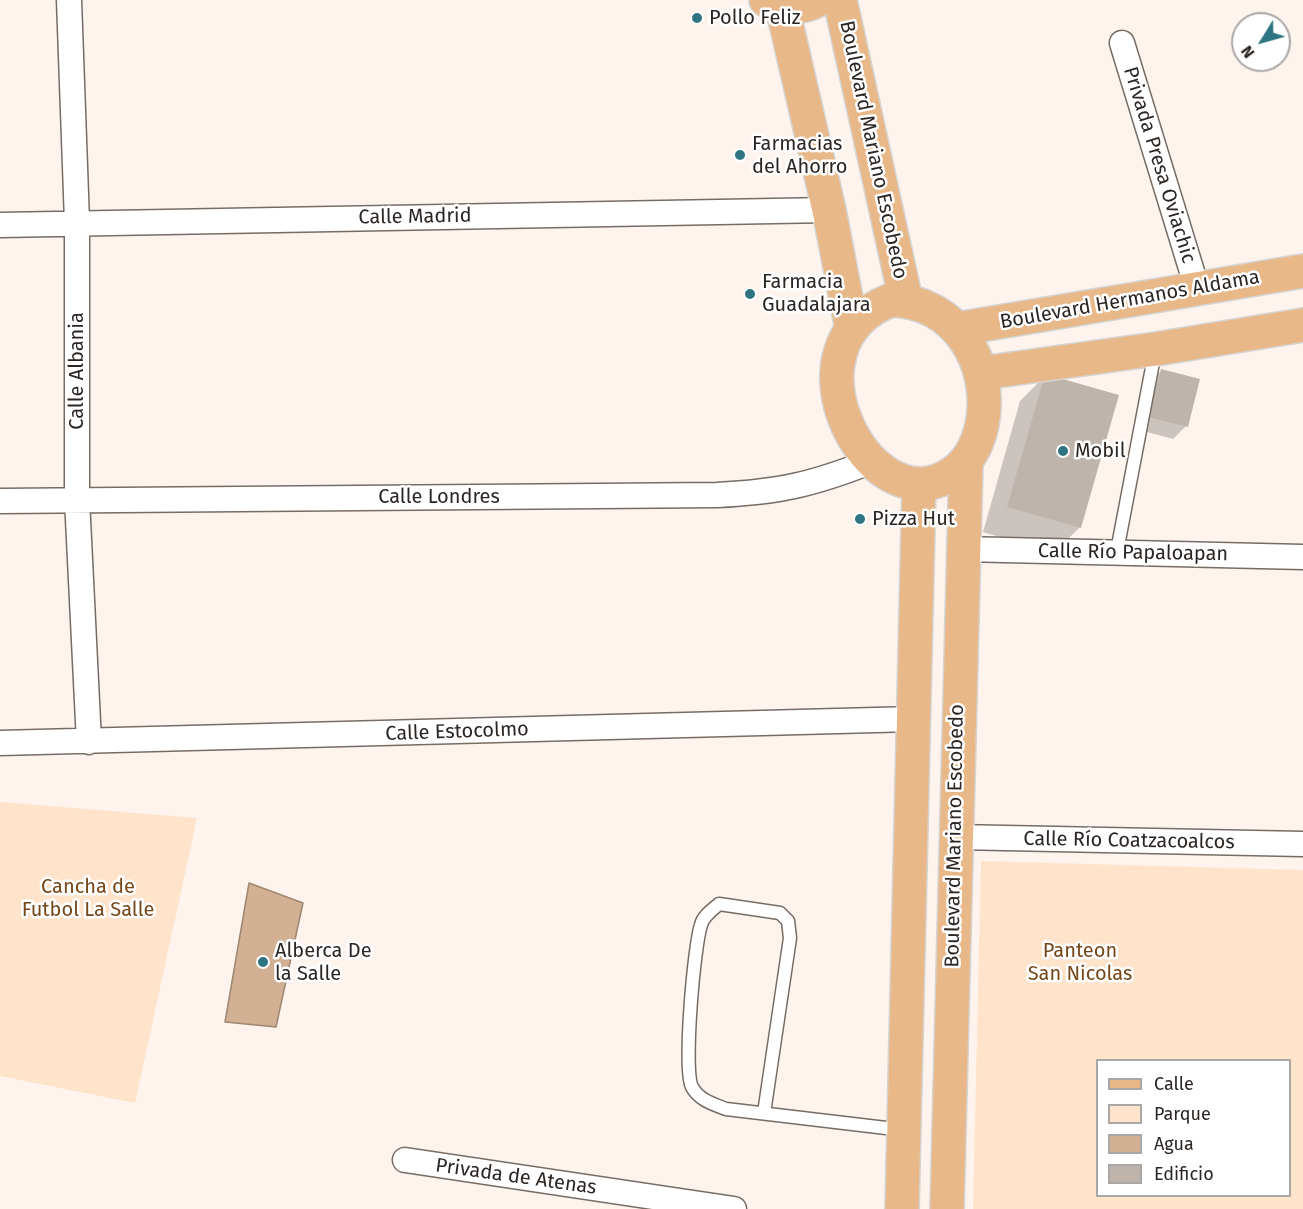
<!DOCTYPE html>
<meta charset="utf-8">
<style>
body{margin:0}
#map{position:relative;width:1303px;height:1209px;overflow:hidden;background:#fef4ed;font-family:"Fira Sans",sans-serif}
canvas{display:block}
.legend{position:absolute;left:1096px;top:1059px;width:195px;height:138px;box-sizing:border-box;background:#fff;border:2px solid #aaa8a7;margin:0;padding:8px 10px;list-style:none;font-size:18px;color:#2b2623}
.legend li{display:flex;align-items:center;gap:12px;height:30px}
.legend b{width:30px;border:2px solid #aaa8a7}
.north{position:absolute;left:1231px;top:12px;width:60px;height:60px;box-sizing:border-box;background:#fff;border:2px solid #aaa8a7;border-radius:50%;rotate:233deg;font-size:16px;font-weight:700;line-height:24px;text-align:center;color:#2b2623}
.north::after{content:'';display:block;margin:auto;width:21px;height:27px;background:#2e7482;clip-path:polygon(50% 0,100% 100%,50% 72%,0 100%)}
</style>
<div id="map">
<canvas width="1303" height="1209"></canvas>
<ul class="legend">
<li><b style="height:8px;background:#e8b888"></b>Calle</li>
<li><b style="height:16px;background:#ffe3cb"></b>Parque</li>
<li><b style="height:16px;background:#d1b093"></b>Agua</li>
<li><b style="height:16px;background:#bfb4ab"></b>Edificio</li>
</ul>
<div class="north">N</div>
</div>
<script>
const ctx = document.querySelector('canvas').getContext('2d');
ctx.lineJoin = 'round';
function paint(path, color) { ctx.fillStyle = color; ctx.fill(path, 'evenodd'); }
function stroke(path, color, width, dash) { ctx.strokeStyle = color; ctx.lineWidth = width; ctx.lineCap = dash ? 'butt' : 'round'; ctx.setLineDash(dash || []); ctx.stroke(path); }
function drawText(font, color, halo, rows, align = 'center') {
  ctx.font = font + ' "Fira Sans",sans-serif'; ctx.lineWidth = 5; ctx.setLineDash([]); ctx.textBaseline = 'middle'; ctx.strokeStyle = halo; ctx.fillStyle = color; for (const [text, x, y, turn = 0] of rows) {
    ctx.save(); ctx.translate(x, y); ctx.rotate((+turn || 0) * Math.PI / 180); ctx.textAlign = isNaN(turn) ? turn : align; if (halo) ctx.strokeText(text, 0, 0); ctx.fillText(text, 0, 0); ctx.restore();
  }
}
paint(new Path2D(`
 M0,802l197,16 -62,285 -135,-27z
 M981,861l322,9v339h-330zM1098,1060h192v136h-192z`), '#ffe3cb');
const water = new Path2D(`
 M249,883l54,20 -27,124 -51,-5z`);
paint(water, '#d1b093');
stroke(water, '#9f8771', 1.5);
paint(new Path2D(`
 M1161,371l25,55 -13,13 -37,-10 12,-46z
 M1046,375l71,21 -38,132 -25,25 -71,-21 37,-131z`), '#0003');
paint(new Path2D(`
 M1161,369l39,10 -12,48 -40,-10z
 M1045,374l74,21 -38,133 -74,-21z`), '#bfb4ab');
const service = new Path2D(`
 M1117,551l38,-199
 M764,1113l26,-175 -2,-17 -8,-8 -61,-9c-7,6 -16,12 -18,21 -7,21 -18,145 -9,162 7,13 21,17 34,22l177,21`);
const minor = new Path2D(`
 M69,0l8,222v277l12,243
 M1122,43l75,245
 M0,225l829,-15
 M0,501l717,-6c63,-3 97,-11 155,-34
 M962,549l341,8
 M0,743l914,-24
 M955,837l348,7
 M405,1160l329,49`);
const primary = new Path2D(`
 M766,0c18,7 34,10 52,0
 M840,0l66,301
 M782,6l47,204 23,119
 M891,300c65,1 103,64 91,125 -5,22 -14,39 -34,51 -80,47 -172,-131 -57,-176z
 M957,329l346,-58
 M982,373l174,-24 147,-24
 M902,1209l17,-725
 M947,1209l19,-746`);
stroke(service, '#766c64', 15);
stroke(minor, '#766c64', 27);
stroke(primary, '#d5d4d3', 36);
stroke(service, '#fff', 12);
stroke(minor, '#fff', 24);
stroke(primary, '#e8b888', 33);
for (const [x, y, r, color] of [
 [697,18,6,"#2e7482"],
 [740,155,6,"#2e7482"],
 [750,294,6,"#2e7482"],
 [1063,451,6,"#2e7482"],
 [860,519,6,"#2e7482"],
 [263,962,6,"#2e7482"]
]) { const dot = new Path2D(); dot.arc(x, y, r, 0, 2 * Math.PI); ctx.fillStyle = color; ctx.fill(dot); stroke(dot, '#fff', 2); }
drawText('20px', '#2b2623', '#fff', [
 ["Pollo Feliz",709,18],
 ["Farmacias",752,144],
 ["del Ahorro",752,167],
 ["Farmacia",762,282],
 ["Guadalajara",762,305],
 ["Mobil",1075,451],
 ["Pizza Hut",872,519],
 ["Alberca De",275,951],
 ["la Salle",275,974]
], 'left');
drawText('20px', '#2b2623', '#fff', [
 ["Boulevard Mariano Escobedo",873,150,78],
 ["Privada Presa Oviachic",1159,165,73],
 ["Calle Madrid",415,217,-1],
 ["Boulevard Hermanos Aldama",1130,300,-10],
 ["Calle Albania",77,371,-90],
 ["Calle Londres",439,497],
 ["Calle Río Papaloapan",1133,553,1],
 ["Calle Estocolmo",457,732,-2],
 ["Boulevard Mariano Escobedo",955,836,-89],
 ["Calle Río Coatzacoalcos",1129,841,1],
 ["Privada de Atenas",516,1177,8]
]);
drawText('20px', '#754719', '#fff', [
 ["Cancha de",88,887],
 ["Futbol La Salle",88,910],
 ["Panteon",1080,951],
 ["San Nicolas",1080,974]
]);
</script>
